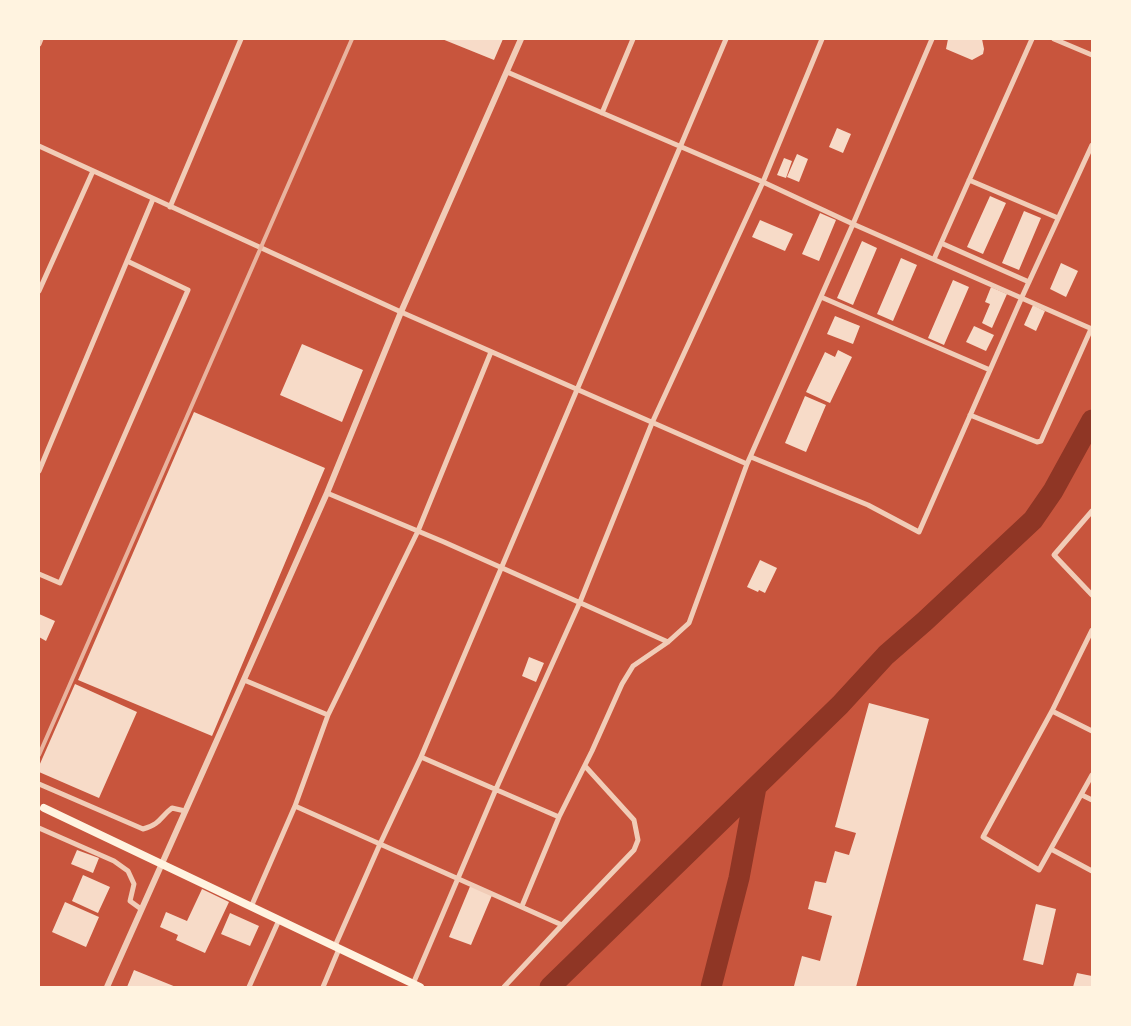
<!DOCTYPE html>
<style>
body{margin:0}
#map{position:relative;width:1131px;height:1026px;overflow:hidden;background:#c8553d;font-family:"Golos Text",sans-serif}
canvas{display:block}
.frame{position:absolute;inset:0;border:40px solid #fff3e0;pointer-events:none}
</style>
<div id="map">
<canvas width="1131" height="1026"></canvas>
<div class="frame"></div>
</div>
<script>
const ctx = document.querySelector('canvas').getContext('2d');
ctx.lineJoin = 'round';
function stroke(path, color, width, dash) { ctx.strokeStyle = color; ctx.lineWidth = width; ctx.lineCap = dash ? 'butt' : 'round'; ctx.setLineDash(dash || []); ctx.stroke(path); }
function paint(path, color) { ctx.fillStyle = color; ctx.fill(path, 'evenodd'); }
stroke(new Path2D(`
 M550,987l290,-282 46,-50 39,-34 108,-101 20,-29 39,-71
 M711,987l28,-109 17,-91`), '#8f3625', 21);
paint(new Path2D(`
 M442,39h61l-9,21z
 M948,39h34l2,10 -1,5 -11,6 -26,-11z
 M837,128l14,6 -8,19 -14,-6z
 M797,154l11,5 -9,23 -12,-5z
 M784,158l8,3 -6,17 -9,-3z
 M990,196l16,7 -23,51 -16,-7z
 M1024,211l17,7 -22,52 -17,-7z
 M820,213l16,7 -17,41 -17,-7z
 M760,220l33,14 -8,17 -33,-14z
 M862,241l15,7 -24,57 -16,-7z
 M901,258l16,7 -24,56 -16,-7z
 M1061,263l17,8 -12,26 -16,-8z
 M953,280l16,7 -25,58 -16,-7z
 M991,287l16,7 -15,34 -10,-5 8,-19 -5,-2z
 M1033,305l12,6 -9,20 -12,-6z
 M835,316l25,10 -7,18 -26,-10z
 M974,326l20,9 -8,16 -20,-9z
 M302,344l61,26 -21,52 -62,-27z
 M838,350l14,7 -22,46 -24,-11 19,-40 10,5z
 M805,396l21,9 -20,47 -21,-9z
 M194,412l131,56 -113,268 -134,-56z
 M760,560l17,8 -12,25 -6,-3 -1,2 -11,-5z
 M39,614l16,7 -9,20 -7,-4z
 M529,657l15,6 -8,19 -14,-6z
 M75,684l62,28 -38,86 -60,-26v-6z
 M869,703l60,16 -73,268h-58l-4,-1 8,-30 18,5 12,-45 -24,-7 7,-28 11,2 9,-32 14,4 7,-22 -21,-6z
 M77,850l22,8 -6,15 -22,-9z
 M83,875l27,12 -12,26 -26,-12z
 M471,884l22,9 -22,52 -22,-8z
 M202,889l27,13 -24,51 -29,-13 2,-5 -18,-8 6,-15 21,9z
 M65,902l34,15 -13,30 -34,-15z
 M1036,904l20,5 -13,56 -20,-5z
 M230,913l29,13 -9,20 -29,-12z
 M134,970l42,17h-49z
 M1077,973l15,3v11h-19z`), '#f7dbc8');
stroke(new Path2D(`
 M1054,39l38,16
 M39,44l2,-5
 M507,72l256,110 90,42 239,105
 M602,113l31,-74
 M39,146l362,166 346,152
 M969,180l89,38
 M170,207l71,-168
 M941,243l88,39
 M934,259l98,-220
 M39,291l54,-120
 M821,297l169,73
 M970,415l67,27 4,-1 50,-112
 M751,457l117,48 51,27 103,-235 70,-152
 M39,471l114,-272
 M327,493l117,49 224,100
 M1092,511l-38,44 38,40
 M39,574l21,9 128,-293 -61,-29
 M1092,630l-40,81 -69,126 56,33 53,-95
 M244,680l84,35 -33,91 85,38 41,-87 138,60 33,-66 30,-67 11,-18 35,-24 21,-19 58,-159 106,-240 79,-185
 M1052,711l40,20
 M328,715l90,-184 73,-179
 M421,757l305,-718
 M39,784l104,45c18,-5 17,-12 29,-21l13,3
 M1082,795l10,5
 M39,828l75,33 14,10 6,13 -4,17 11,8
 M1051,849l41,22
 M522,906l37,-89
 M251,907l44,-101
 M562,925l72,-75 4,-10 -4,-20 -49,-54
 M335,946l45,-102 182,81 -58,62
 M413,984l83,-195 84,-187 72,-179 111,-241 59,-143
 M249,987l30,-67
 M323,987l16,-38`), '#f1ccb7', 5);
stroke(new Path2D(`
 M107,987l220,-494 74,-181 120,-273`), '#f1ccb7', 6);
stroke(new Path2D(`
 M44,808l376,179`), '#fff3e0', 8);
stroke(new Path2D(`
 M39,755l313,-716`), '#e9b49f', 4);
</script>
